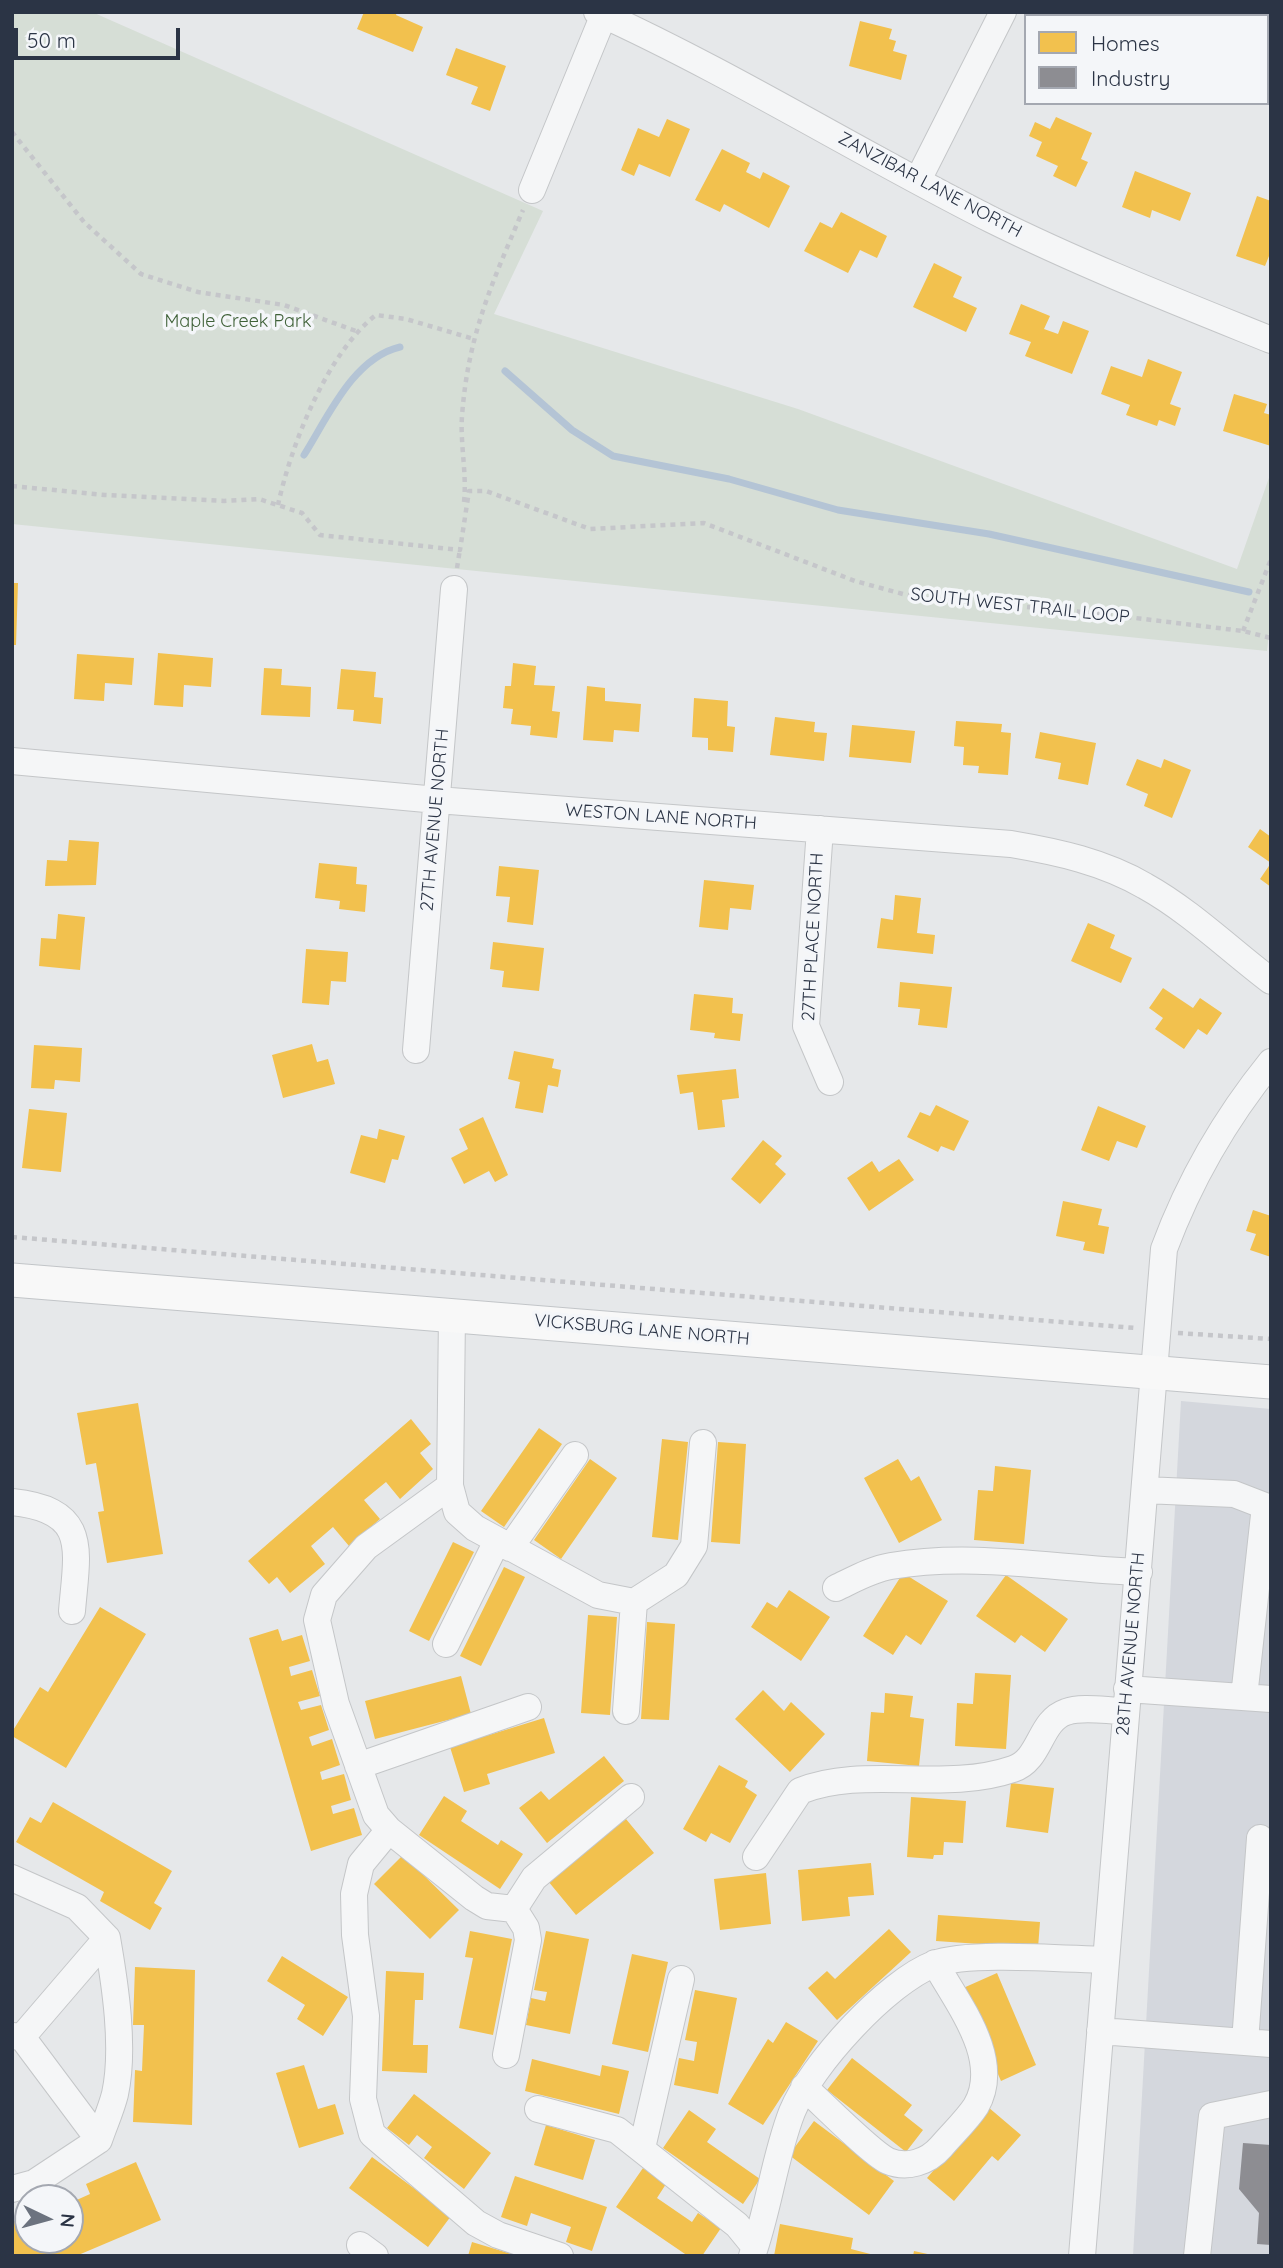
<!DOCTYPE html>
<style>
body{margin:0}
#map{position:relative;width:1283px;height:2268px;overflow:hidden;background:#e6e8ea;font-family:Quicksand,sans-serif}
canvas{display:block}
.frame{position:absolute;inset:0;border:14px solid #2b3445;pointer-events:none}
.legend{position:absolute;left:1024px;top:14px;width:245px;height:91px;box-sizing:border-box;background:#f4f6f9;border:2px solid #a4a8b1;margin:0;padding:9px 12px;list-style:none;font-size:21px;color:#2b3445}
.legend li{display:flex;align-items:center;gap:14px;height:35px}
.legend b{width:35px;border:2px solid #a4a8b1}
.north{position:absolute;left:14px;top:2184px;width:70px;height:70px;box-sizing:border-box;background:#f4f6f9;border:2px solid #a4a8b1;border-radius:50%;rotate:95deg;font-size:19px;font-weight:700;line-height:28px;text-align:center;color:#2b3445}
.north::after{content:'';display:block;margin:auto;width:24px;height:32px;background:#6c737f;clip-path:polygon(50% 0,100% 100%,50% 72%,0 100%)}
.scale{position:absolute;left:14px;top:28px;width:166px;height:32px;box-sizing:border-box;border:4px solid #2b3445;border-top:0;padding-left:9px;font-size:21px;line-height:24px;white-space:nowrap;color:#2b3445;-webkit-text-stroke:5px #f4f6f9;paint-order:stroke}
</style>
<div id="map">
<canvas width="1283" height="2268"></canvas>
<div class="frame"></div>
<ul class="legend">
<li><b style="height:19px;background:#f2c14e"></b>Homes</li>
<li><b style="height:19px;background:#8d8d92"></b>Industry</li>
</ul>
<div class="north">N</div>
<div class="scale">50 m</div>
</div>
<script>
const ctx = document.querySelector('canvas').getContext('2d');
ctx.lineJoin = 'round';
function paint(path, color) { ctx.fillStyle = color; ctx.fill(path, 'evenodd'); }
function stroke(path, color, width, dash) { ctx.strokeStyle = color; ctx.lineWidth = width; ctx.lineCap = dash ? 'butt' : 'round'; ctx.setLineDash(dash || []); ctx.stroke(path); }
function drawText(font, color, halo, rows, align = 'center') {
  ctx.font = font + ' Quicksand,sans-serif'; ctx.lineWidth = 7; ctx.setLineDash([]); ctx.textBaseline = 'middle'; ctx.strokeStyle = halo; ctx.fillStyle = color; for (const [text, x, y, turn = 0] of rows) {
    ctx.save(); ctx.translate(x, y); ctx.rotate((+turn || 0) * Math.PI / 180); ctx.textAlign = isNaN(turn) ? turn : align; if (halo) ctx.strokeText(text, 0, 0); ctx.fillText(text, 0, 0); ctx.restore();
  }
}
paint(new Path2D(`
 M1181,1401l90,8v847h-138z`), '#d4d7dd');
paint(new Path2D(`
 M12,12h80l451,199 -49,103 304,95 439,160 34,-97v143l-4,36 -1255,-127z`), '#d6ded6');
paint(new Path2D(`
 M364,12h33l-1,3 27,12 -10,25 -56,-23z
 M1085,12h65l-1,4h-66z
 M860,21l32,8 -3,10 7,2 -3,10 14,4 -6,25 -52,-14z
 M456,48l50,18 -16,45 -19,-7 7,-17 -32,-12z
 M1056,117l36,16 -11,26 7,3 -12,25 -23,-11 5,-10 -22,-10 6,-14 -13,-6 6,-14 15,7z
 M667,119l23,10 -20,48 -31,-13 -5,12 -13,-6 17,-42 21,9z
 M722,149l28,14 -4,9 14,7 3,-7 27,14 -21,42 -45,-24 -4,8 -25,-12z
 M1135,171l56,22 -11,28 -28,-11 -2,8 -28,-11z
 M1257,196l14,5v50l-6,15 -29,-10z
 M841,212l46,24 -10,22 -17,-8 -12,23 -44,-22 16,-29 12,6z
 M934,263l28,14 -9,20 24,11 -11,24 -53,-25z
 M1021,304l29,12 -6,13 14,5 5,-13 26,10 -17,43 -47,-18 6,-14 -22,-8z
 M1148,359l34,13 -12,32 11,4 -6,18 -16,-6 -2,6 -31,-11 4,-10 -29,-11 10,-28 31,11z
 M1234,394l33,10 -3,9 7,2v31l-48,-15z
 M12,583h6l-2,62h-4z
 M158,653l55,5 -2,29 -27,-2 -1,22 -29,-2z
 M77,654l57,4 -2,27 -27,-2 -1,18 -30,-2z
 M513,663l23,3 -2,19 21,1 -3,25 8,1 -3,26 -27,-3 1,-9 -20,-2 2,-15 -10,-1 2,-22h6z
 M264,668l18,1 -1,16 30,2 -1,30 -49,-2z
 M341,669l35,3 -2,25 9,1 -2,26 -28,-3 1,-11 -17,-1z
 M587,686l18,2v13l36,3 -2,28 -25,-2 -1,12 -30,-2z
 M694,698l34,3 -1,25 8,1 -2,25 -25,-2v-12l-16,-1z
 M775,717l40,5 -1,10 13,1 -3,28 -54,-6z
 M956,721l46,3 -1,8 10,1 -3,42 -30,-2 1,-7 -16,-1 1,-18 -10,-1z
 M852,725l63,6 -4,32 -62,-6z
 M1040,732l56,11 -8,42 -30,-6 3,-16 -26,-5z
 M1137,759l24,9 3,-9 27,11 -19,48 -28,-12 4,-12 -22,-9z
 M1260,829l11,8v26l-23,-16z
 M69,840l30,2 -3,43 -51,1 2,-26 20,1z
 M319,863l38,4 -1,17 11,1 -2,27 -26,-3 1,-8 -25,-3z
 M1271,863v24l-11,-8z
 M499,866l40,4 -6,55 -26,-3 3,-25 -14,-1z
 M704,880l50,5 -3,25 -21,-2 -2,22 -29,-3z
 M895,895l26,3 -4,35 18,2 -2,19 -56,-6 4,-30 12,2z
 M58,914l27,3 -5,53 -41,-4 2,-28 15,1z
 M1088,923l27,12 -5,13 22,10 -11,25 -50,-22z
 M493,942l51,6 -5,43 -37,-4 2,-16 -14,-2z
 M306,949l42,3 -2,30 -15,-1 -2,24 -27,-2z
 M900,982l52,5 -5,41 -29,-3 2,-16 -22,-2z
 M1163,988l30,20 7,-10 22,15 -15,22 -9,-6 -14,20 -29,-20 8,-11 -14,-10z
 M694,994l39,4 -1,15 11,1 -3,27 -26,-3 1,-5 -25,-3z
 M312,1044l5,18 11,-3 7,25 -52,14 -11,-43z
 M34,1045l48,3 -2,34 -25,-2 -1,9 -23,-1z
 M514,1051l40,8 -2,9 9,2 -3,17 -10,-2 -5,28 -28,-5 5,-26 -12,-3z
 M736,1069l3,29 -17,2 3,27 -27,3 -5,-38 -13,2 -3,-19z
 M936,1105l33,16 -15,30 -13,-5 -3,6 -31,-15 13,-25 10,4z
 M1098,1106l48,20 -9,22 -20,-7 -8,20 -28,-11z
 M29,1109l38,4 -6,59 -39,-4z
 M483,1117l25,58 -13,7 -6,-11 -25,13 -13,-26 17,-9 -9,-20z
 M379,1129l26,7 -7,24 -6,-1 -7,24 -35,-10 11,-38 16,4z
 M763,1140l19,16 -7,8 11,10 -26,30 -29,-25z
 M899,1159l15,21 -45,31 -22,-33 25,-17 7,11z
 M1063,1201l39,8 -4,16 11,2 -5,27 -21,-4 2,-8 -29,-6z
 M1253,1210l18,6v41l-21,-7 6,-16 -10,-3z
 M138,1403l25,151 -56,9 -9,-51 6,-1 -8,-48 -10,2 -9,-52z
 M411,1419l20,25 -11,9 13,16 -33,30 -14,-17 -22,18 16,19 -31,27 -16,-19 -22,19 14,18 -35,29 -13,-16 -8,7 -21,-23z
 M539,1428l23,16 -58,83 -23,-16z
 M662,1439l26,3 -10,98 -26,-3z
 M718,1442l28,2 -6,100 -29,-2z
 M590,1459l27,19 -56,81 -27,-19z
 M898,1459l13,22 8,-5 23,44 -43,23 -35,-65z
 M995,1466l36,4 -7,74 -50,-4 4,-50 15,1z
 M453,1542l21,10 -45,89 -20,-10z
 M504,1567l21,10 -44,89 -21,-10z
 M903,1573l45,28 -27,44 -15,-10 -13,20 -30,-19z
 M1006,1575l62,44 -23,33 -24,-17 -6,8 -39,-27z
 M789,1590l41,27 -29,44 -50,-34 16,-25 10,6z
 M100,1607l46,27 -80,134 -54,-32v-4l28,-45 8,5z
 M588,1615l29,2 -7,98 -29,-2z
 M647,1622l28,2 -6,96 -28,-1z
 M278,1629l4,12 20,-6 8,26 -21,6 2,9 21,-6 8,26 -22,6 3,8 20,-5 8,25 -20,7 3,9 20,-7 8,26 -20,7 2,8 22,-6 7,26 -20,6 2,8 21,-6 8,27 -51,16 -62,-213z
 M975,1673l36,2 -5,74 -51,-3 2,-43 16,1z
 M461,1676l10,38 -96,25 -10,-38z
 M763,1690l21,21 7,-9 34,32 -35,38 -55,-53z
 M885,1693l28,3 -3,21 14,2 -5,47 -52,-5 4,-49 13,1z
 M544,1718l11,35 -68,21 3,10 -26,8 -14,-45z
 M604,1756l20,25 -77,62 -28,-35 22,-17 8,9z
 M719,1765l29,16 -3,6 12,8 -27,48 -19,-10 -5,9 -23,-13z
 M1011,1783l43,5 -6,45 -42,-6z
 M444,1796l23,15 -6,10 37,24 3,-5 22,14 -23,35 -81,-54z
 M911,1797l55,4 -3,42 -19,-1 -1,13h-9l-1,4 -26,-2z
 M53,1802l119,69 -18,32 8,5 -12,22 -50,-29 4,-9 -88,-50 14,-25 11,6z
 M626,1819l28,34 -78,62 -28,-34z
 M403,1855l56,55 -29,29 -56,-55z
 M871,1863l3,32 -26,2 2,19 -48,5 -4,-51z
 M766,1873l5,51 -51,6 -6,-51z
 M938,1915l102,7 -2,26 -102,-7z
 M889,1929l22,23 -74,68 -29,-32 19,-17 8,8z
 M470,1931l42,8 -19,96 -34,-7 14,-70 -8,-1z
 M546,1931l43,8 -19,95 -44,-9 5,-27 14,3 2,-9 -13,-2z
 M632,1954l36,8 -20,90 -36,-8z
 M282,1956l66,41 -25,39 -26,-17 8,-14 -38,-24z
 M135,1967l60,3 -3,155 -59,-3 2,-52 7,1 2,-46h-11z
 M386,1971l38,2 -1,27h-8l-2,45h15l-1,28 -45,-2z
 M997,1973l39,92 -35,16 -40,-92z
 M695,1990l42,8 -19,96 -44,-9 5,-27 15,3 3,-19 -12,-2z
 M786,2022l32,19 -55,84 -35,-21 40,-65 5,4z
 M852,2058l60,47 -8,10 19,15 -17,22 -79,-62z
 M532,2059l68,17 2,-11 27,6 -10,43 -94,-23z
 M304,2065l14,44 17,-5 9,30 -45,14 -23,-75z
 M414,2094l77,59 -27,36 -40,-31 8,-11 -15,-12 -8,10 -22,-17z
 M988,2107l33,28 -23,26 -6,-5 -38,45 -27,-23z
 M689,2110l27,19 -9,13 53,37 -17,25 -80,-56z
 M814,2121l80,60 -25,34 -80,-60z
 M546,2125l49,15 -12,40 -49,-15z
 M372,2157l79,59 -23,31 -79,-59z
 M136,2162l25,58 -85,36h-64v-34l16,-7v25h42v-37l20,-9 -4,-10z
 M643,2168l23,16 -9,14 35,24 6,-9 23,15 -19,28h-14l-72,-49z
 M515,2176l92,31 -15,44 -26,-9 5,-15 -40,-14 -4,13 -26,-9z
 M780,2224l73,14 -2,11 27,7h-104z
 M472,2242l43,13 -1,1h-46z
 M914,2251l18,4v1h-19z`), '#f2c14e');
paint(new Path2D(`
 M1243,2143l28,2v100l-14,-1 2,-31 -20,-24z`), '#8d8d92');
stroke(new Path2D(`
 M505,371l67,59 41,26 116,23 109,31 151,24 260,58
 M304,455c24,-38 49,-97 96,-108`), '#b4c4d5', 7);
const minor = new Path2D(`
 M597,12c136,62 262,141 395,208 91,45 185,82 279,120
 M918,180l85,-168
 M532,190l73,-178
 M12,761l425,39 574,44c47,8 93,18 134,42 45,25 85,64 126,95
 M820,829l-14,197 24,56
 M416,1050l38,-461
 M452,1314l-2,172 -84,61 -42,48 -7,25 19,84 40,111 13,15 -28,34 -7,30 1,41 11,81 -3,83 9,35 104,89 22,12 62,21
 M450,1486l7,26 18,16 123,67 36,7 42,-27 18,-29 9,-103
 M1145,1490l89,4 31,12 -21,191
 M12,1502c78,8 65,48 60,109
 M510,1548l65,-93
 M836,1588c17,-8 36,-19 55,-22 83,-14 165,3 248,6
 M446,1644l51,-103
 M1127,1689l144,10
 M626,1711l8,-109
 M358,1766l170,-59
 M389,1830l85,68 13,8 27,3
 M756,1857l44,-66c64,-26 143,2 213,-22 28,-9 26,-48 53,-57 16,-6 41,-1 59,-1
 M12,1878l65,29 30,31 -85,99
 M1100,2031l171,13
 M12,2036l10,1 77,103 -65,43 -22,6
 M1245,2042l15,-204
 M506,2055l22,-115 -2,-12 -12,-19 20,-31 97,-81
 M804,2087c18,16 67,66 84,74 19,8 40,1 53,-14 11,-13 26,-27 35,-41 27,-47 -19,-103 -41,-143
 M538,2109l79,21 120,95 18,22
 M99,2140c5,-15 12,-30 16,-46 10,-46 0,-110 -8,-156
 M642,2148l39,-169
 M360,2245l15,11
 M752,2256c17,-47 22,-98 40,-144 19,-47 95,-130 142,-148 34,-13 131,-5 171,-4
 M1082,2256l82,-1007c26,-70 60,-129 107,-187
 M1197,2256l15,-140 59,-12`);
const major = new Path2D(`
 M12,1280l1259,102`);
stroke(minor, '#c4c6c8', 28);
stroke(major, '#c2c5c8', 35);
stroke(new Path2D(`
 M12,132l72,90 57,52 57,18 86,13 72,26
 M12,486l93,9 119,6 35,-2 43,14 18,22 140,15 9,-59h17l104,38 114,-6 151,58 59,16 180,16 149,18 28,7
 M464,502c3,-29 -4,-58 -2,-86 6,-81 30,-133 61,-206
 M278,505c13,-60 49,-152 98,-190l30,4 68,20
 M457,568l3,-19
 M1243,631l28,-72
 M12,1237l1123,91
 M1178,1333l93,6`), '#c5c6ca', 4.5, [5, 5]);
stroke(minor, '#f5f6f7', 26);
stroke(major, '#f8f8f8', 33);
drawText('18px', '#2b3445', '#f4f6f9', [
 ["ZANZIBAR LANE NORTH",930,185,28],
 ["SOUTH WEST TRAIL LOOP",1020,606,6],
 ["WESTON LANE NORTH",661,817,4],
 ["27TH AVENUE NORTH",435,820,-85],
 ["27TH PLACE NORTH",813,937,-87],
 ["VICKSBURG LANE NORTH",642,1330,5],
 ["28TH AVENUE NORTH",1131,1644,-85]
]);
drawText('18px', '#3f6138', '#f4f6f9', [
 ["Maple Creek Park",238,322]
]);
</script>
